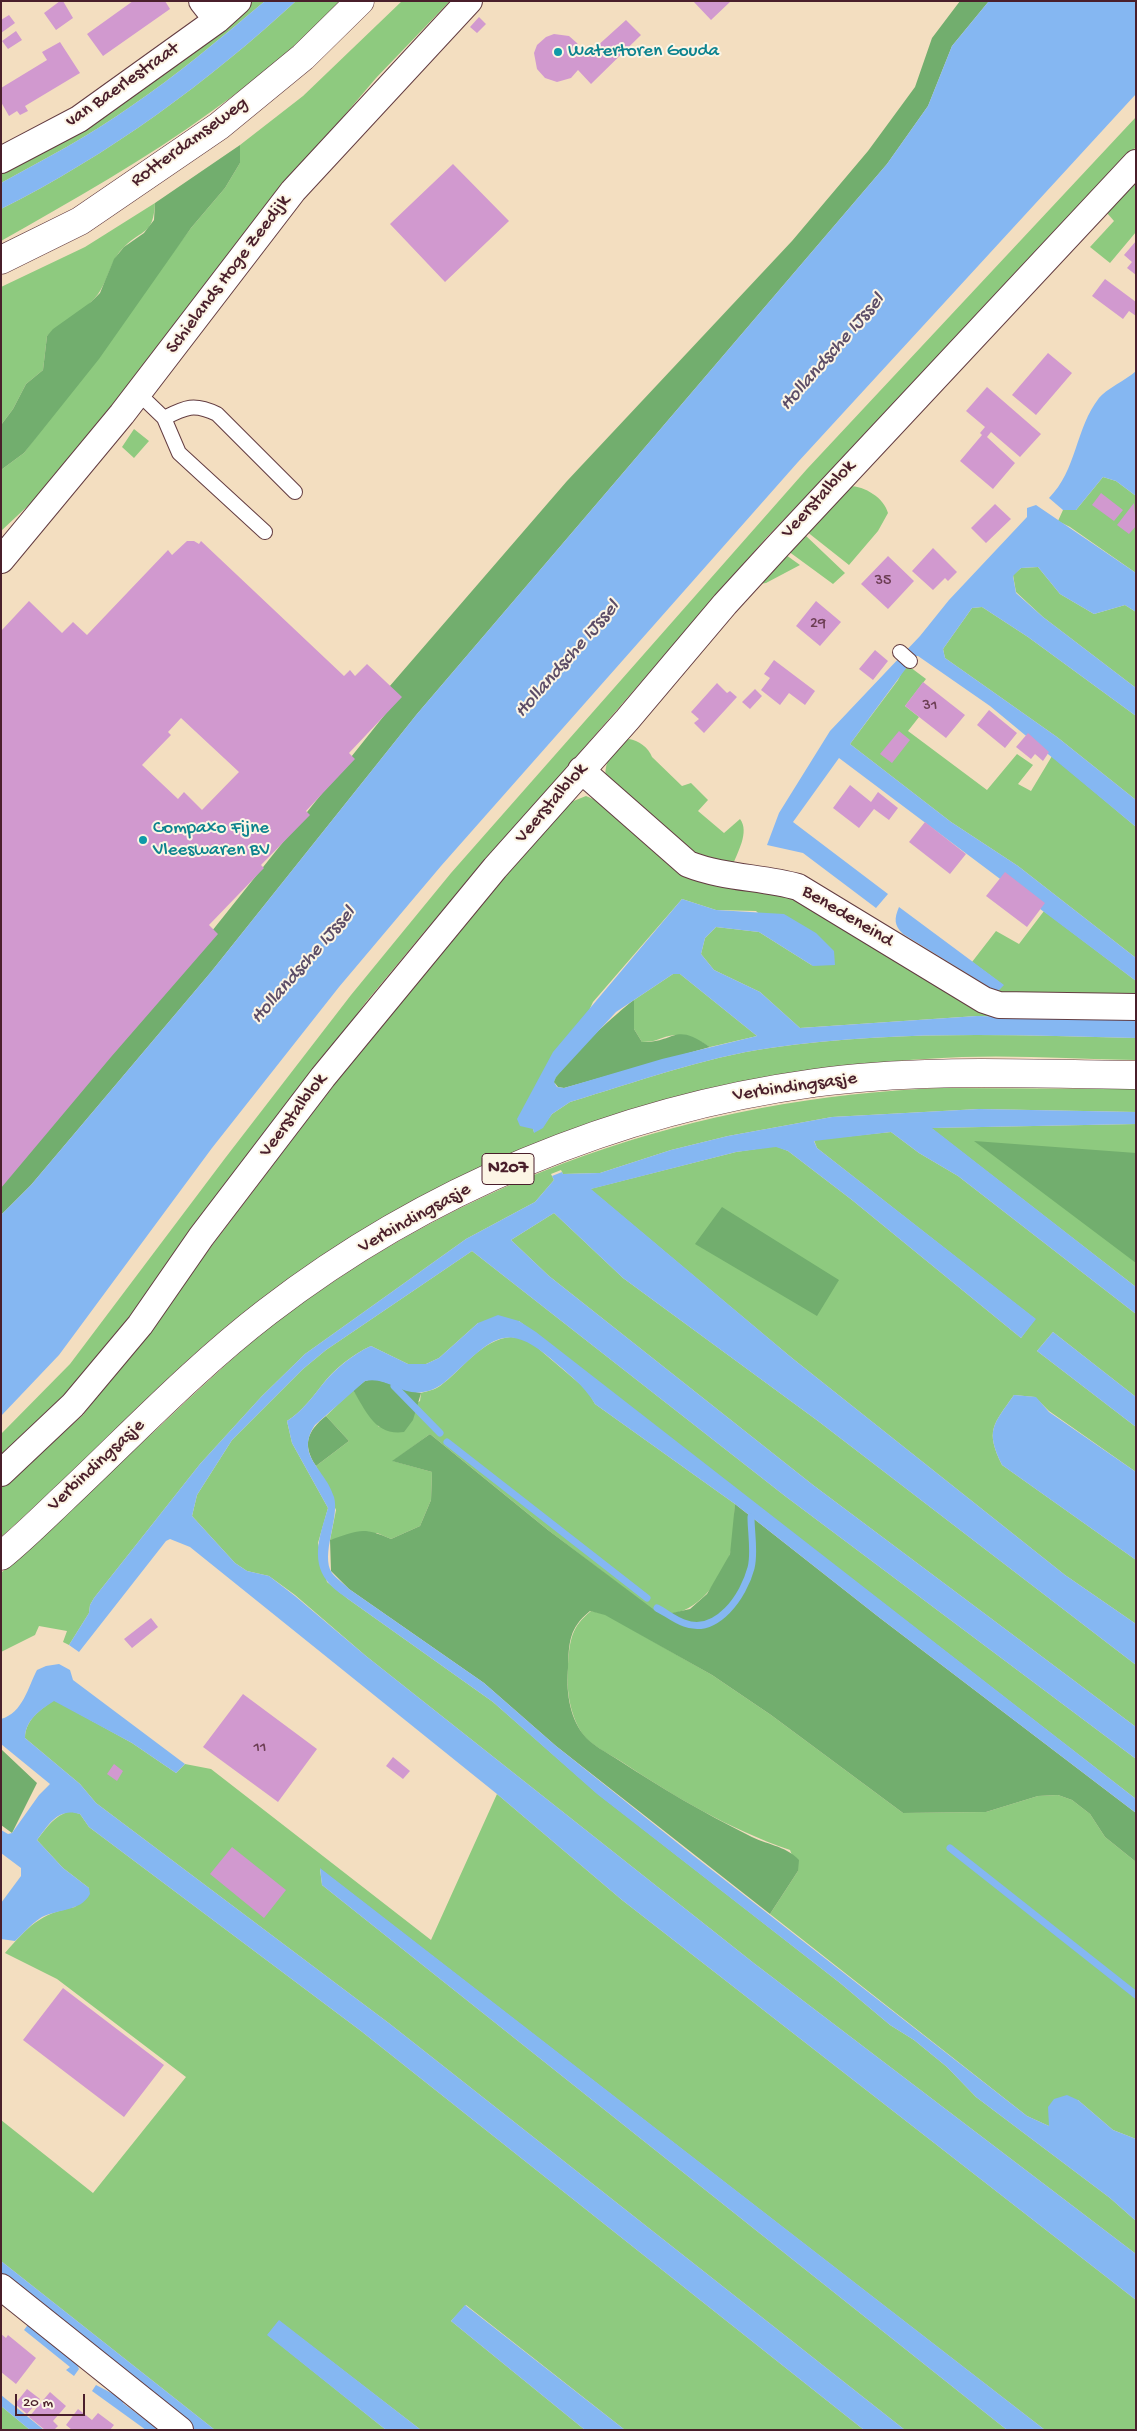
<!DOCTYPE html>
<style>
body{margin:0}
#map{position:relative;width:1137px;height:2431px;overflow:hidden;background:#f3dec0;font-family:"Gochi Hand",sans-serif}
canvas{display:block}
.frame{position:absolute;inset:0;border:2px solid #4a1f2b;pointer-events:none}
.scale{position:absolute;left:15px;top:2394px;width:70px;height:22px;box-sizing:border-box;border:2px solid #4a1f2b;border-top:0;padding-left:6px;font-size:15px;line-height:18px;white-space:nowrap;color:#4a1f2b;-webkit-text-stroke:4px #fcf5e5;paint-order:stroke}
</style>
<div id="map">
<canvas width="1137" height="2431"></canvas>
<div class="frame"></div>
<div class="scale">20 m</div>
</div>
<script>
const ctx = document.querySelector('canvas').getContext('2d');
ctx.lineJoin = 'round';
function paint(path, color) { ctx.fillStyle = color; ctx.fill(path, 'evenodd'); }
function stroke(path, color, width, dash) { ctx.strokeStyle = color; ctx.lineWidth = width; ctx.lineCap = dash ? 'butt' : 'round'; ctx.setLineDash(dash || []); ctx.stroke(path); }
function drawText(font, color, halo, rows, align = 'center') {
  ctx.font = font + ' "Gochi Hand",sans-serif'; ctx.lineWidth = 4; ctx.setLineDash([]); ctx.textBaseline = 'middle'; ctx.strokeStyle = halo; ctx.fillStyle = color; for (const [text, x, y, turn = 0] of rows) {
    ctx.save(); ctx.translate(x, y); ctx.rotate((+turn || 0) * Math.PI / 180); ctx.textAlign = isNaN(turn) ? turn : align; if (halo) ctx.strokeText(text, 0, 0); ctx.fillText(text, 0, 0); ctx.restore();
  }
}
paint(new Path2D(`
 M251,1h14c-44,37 -88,74 -135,106 -41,29 -85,52 -129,76v-11l221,-146z
 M296,1h48c-42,39 -85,77 -132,110 -67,49 -139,89 -211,130v-32c108,-54 207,-127 295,-208z
 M402,1h48l-74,77 -71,84 -241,310 -63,59v-61l23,-17 167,-225 34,-40 15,-25v-18l63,-49z
 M1136,117v30l-134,145 -236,246 -341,393 -59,71 -193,260 -87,112 -85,86v-26l69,-70 156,-207 125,-162 100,-122 356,-404z
 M1136,180v52l-26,31 -20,-16 24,-26 -7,-8z
 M155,203c-2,33 -12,25 -31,44 -13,12 -15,30 -24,44 -10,17 -38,33 -53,45l-4,34 -17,14 -13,25 -12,16v-138l84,-40z
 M134,429l15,12 -15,17 -12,-11z
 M1103,477l13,4 20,15v77l-66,-46 -12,-6 5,-11h13z
 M849,486c16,0 35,12 39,27l-10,18 -29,34 -43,-34z
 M804,534l41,39 -12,11 -45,-33z
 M786,555l14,10 -34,18 -7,1z
 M1038,567l22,27 34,20 31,-9 11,7v76l-93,-71 -27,-25 -3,-17 8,-7z
 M982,607l46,30 108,79v84l-79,-63 -112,-79 -2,-9 29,-41z
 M906,664l20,15 -21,27 14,11 -11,14 79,59 30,-36 16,11 -15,19 13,7 21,-35 84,71v131l-118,-92 -67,-44 -101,-78 48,-64z
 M629,739c9,1 20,9 23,18l30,29 9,-3 17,17 -10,11 26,22 16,-14c10,13 -3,34 -8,48l-26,-4 -100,-83c-3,-18 7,-33 23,-41z
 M586,796l14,6 82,68 93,19 207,116 154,9v6l-159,-4 -177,12 -40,-36 -46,-22 -13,-16 4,-16 11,-11 43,5 54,34 -57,-55 -40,-1 -34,-11 -89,103 -60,127 1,3 9,-6 9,-12 18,-12c66,-20 132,-44 200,-54 122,-18 243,-13 366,-10v22c-58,-1 -116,-5 -174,-3 -266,10 -504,89 -715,253 -88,69 -162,154 -246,227v-49l82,-73 346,-455 142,-158z
 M1044,911l92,70v15l-139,-4 6,-7 -31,-23 24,-31 23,13z
 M673,974h7l77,62 -47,11c-11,-7 -27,-15 -41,-11 -12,3 -14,6 -27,6l-8,-13v-29z
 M942,1088l194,1v23l-157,-3 -147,8 -104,19 -57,14 -71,23 -37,1 -2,-4 -10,4 3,6 -19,22 -69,37 -161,115 -43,42 -62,68 -106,134 -4,7 -1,8 -20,32 -6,-3 4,-11 -28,-5 -4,9 -34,17v-79c53,-48 105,-97 157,-145 36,-34 71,-68 110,-99 194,-151 428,-232 674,-241z
 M1136,1124v163l-205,-159z
 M891,1132l28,21 39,23 178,138v83l-83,-65 -16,19 99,76v45l-87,-61 -14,-14 -21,-2c-21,30 -29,35 -12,70l134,95v64l-71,-49 -273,-217 -202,-169 146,-37 40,-6 12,5 64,49 169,138 14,-19 -218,-171 -3,-8z
 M554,1213l69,65 195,143 318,244v62l-323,-242 -264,-209 -38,-36z
 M472,1251l313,245 351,263v40l-617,-478 -41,2 -39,35 -13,6h-18l-37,-18c-18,8 -37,23 -49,39 -11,14 -20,26 -35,36l5,22 36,65 -10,35 9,39 21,17 145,103 105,92 242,189 50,42 24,15 33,27 29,30 134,101 26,23v33l-381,-290 -389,-308 -71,-61 -26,-19 -22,-5 -12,-8 -43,-47 5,-21 35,-55 71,-71 23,-19z
 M511,1337l14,2 8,5 54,46 8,14 140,100c-1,15 0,35 -5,50 -10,28 -38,68 -73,58 -5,-2 -11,-7 -16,-11l-93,-71 -118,-96 -37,27 39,11 -1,28 -11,26 -29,13 -14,-6 -47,7 6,-30 -20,-44 33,-25 -23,-25 27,-26 26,37 41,-26 1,-8c6,-2 14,-3 19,-7 22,-16 42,-47 71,-49z
 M591,1611l14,3 107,61 59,40 132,98 83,-1 52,-16 20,-1 14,5 18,14 15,23 31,25v277l-23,-9 -35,-30 -29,26 -22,-10 -257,-202 28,-43 -8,-21c-61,-21 -115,-53 -168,-88 -12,-8 -31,-16 -40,-29 -13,-20 -16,-46 -14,-69 2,-24 3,-37 23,-53z
 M54,1700l78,43 44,30 9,-9 26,5 220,171 66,-146 125,106 514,400v130h-91l-725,-561 2,16 685,545h-102l-515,-406 -294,-221 -16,-19 -55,-46c0,-18 15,-28 29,-38z
 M70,1811l10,3 9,13 272,204 503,399h-239l-159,-125 -15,16 134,109h-164l-142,-109 -11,14 118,95h-171l-214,-169v-141l92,73 93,-116 -129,-98 -52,-26c24,-27 34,-39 70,-46l14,-19 -26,-20 -26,-28c10,-13 17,-24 33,-29z
 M1,2406l29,24h-29z`), '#8eca7f');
paint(new Path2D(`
 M960,1h29l-37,45 -24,60 -41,58 -470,550 -206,258 -180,213 -30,30v-44l167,-185 227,-284 -6,-15 178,-206 225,-240 76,-90 47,-64 17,-49z
 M240,145v18l-15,25 -34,40 -92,131 -75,94 -23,17v-45l12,-16 13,-25 17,-14 4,-34 6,-7 38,-27 9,-9 14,-34 10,-12 20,-14 10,-13 1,-17z
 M634,1000v29l8,13c34,1 31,-21 68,5l-146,41 -6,-1 -4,-5c8,-19 62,-69 80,-82z
 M974,1141l162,12v110z
 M722,1207l117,73 -22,36 -122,-72z
 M372,1379c18,3 31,11 49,14l-8,27 -9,12c-29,4 -38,-21 -51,-42l12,-9z
 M326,1416l23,25 -33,25c-14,-21 -9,-35 10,-50z
 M430,1434l118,96 109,82 15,1 18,-4 17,-15 23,-40 5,-50 145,114 256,195v49l-31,-25 -15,-23 -18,-14 -14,-5 -20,1 -52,16 -83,1 -132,-98 -59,-40 -107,-60 -15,-4c-21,17 -21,31 -22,57 -2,21 1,48 15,66 8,11 25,19 37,27 41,27 84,52 128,74 18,10 37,10 51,25l-1,11 -28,43 -214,-168 -72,-63 -135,-94 -18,-18 -1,-31c29,-9 31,-14 61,-1l29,-13 11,-26 1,-28 -40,-11z
 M1,1749l36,34 -25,50 -11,-8z`), '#72ae6e');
paint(new Path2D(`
 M265,1h31c-88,81 -187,154 -295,208v-26c44,-24 88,-47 129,-76 47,-32 91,-69 135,-106z
 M989,1h147v93l-338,368 -357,404 -102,121 -127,161 -153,207 -58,61v-201l30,-30 180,-213 206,-258 470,-550 41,-58 24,-60z
 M1136,371v125l-20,-15 -13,-4 -27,33h-13l-14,-12c28,-28 26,-69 50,-100 7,-9 27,-18 37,-27z
 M1036,505l100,68v39l-11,-7 -31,9 -34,-20 -22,-27 -17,1 -8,8 3,17 27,24 93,71v28l-108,-79 -46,-30 -10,1 -29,41 2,9 112,79 79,63v27l-146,-121 -72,-50h-6l-6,8 1,3 -57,77 101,78 67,44 118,92v23l-297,-223 -46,64 95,72 -12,14 -73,-55 -36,-8 12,-32 51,-82 90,-95 29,-36 78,-83v-9z
 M682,899l34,11 68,4 32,19 18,18 1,14 -22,1 -54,-34 -43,-5 -11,11 -4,16 13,16 46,22 40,36 177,-12 159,4v18c-123,-3 -244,-8 -366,10 -68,10 -134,34 -200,54l-18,12 -9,14 -9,5 -1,-4 -13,-3 -3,-7 36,-67zM673,974h7l77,62 -95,23 -98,29 -7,-1 -3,-5 2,-5 60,-65z
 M899,907l105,78 -7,7 -94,-58c-9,-9 -9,-15 -4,-27z
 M979,1109l157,3v12l-204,4 204,159v27l-178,-138 -39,-23 -28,-21 -77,9 3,7 219,171 -15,19 -169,-138 -64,-49 -12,-4 -40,5 -145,37 201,169 273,217 71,49v41l-318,-244 -195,-143 -69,-65 -43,27 38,36 264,209 323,242v32l-351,-263 -313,-245 -146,99 -23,19 -71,71 -35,55 -5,21 43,47 12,8 22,5 26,20 71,60 389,308 381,290v46l-514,-400 -125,-106 -307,-247 -20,-8 -4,2 -87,111 -10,-7 20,-32 1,-8 4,-7 106,-134 62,-68 43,-42 161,-115 69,-37 19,-22 -2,-4 10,-4 1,2 37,-1 71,-23 57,-14 104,-19z
 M498,1315l21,6 17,11 600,467v14l-256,-195 -145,-114 -140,-100c-11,-19 -28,-31 -45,-46 -44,-37 -58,-19 -95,15 -10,9 -18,17 -32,19 -21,4 -36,-16 -58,-11l-50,44c-21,31 11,44 19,72 6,21 -14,58 -2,76 4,5 12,11 17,16l135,94 72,63 129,103 342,267 22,10 -1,-19 6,-8 13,-4 11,5 35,30 23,9v82l-26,-23 -134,-101 -29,-30 -33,-27 -24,-15 -50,-42 -243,-189 -104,-92 -145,-103c-7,-5 -16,-11 -21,-18 -17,-22 -6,-49 1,-73l-36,-65 -5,-22c15,-10 24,-22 35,-36 13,-16 31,-31 49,-39l37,18h18l13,-6 39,-35z
 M1053,1332l83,65v30l-99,-76z
 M1014,1395l22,2 13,15 87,60v88l-134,-95c-17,-35 -9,-40 12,-70z
 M59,1664l11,6 3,10 112,84 -9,9 -44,-30 -78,-42c-14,9 -29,19 -29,37l55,46 16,19 294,221 515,406h-41l-503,-399 -272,-204 -9,-13c-22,-7 -31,10 -43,26l26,28 26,20 1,6c-10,19 -35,14 -51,25 -9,6 -16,15 -24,22l-14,-2v-36l20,-27v-8l-20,-15v-23l7,4 4,-1 27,-38 11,-11 -49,-40v-25c22,-6 27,-32 36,-49l9,-4z
 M320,1868l725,562h-38l-685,-545z
 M1,2261l214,169h-20l-194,-155z
 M465,2305l160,125h-40l-134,-109z
 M279,2320l142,110h-35l-119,-95z
 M30,2322l45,38 4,9 -5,7 -8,-6 4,-3 -46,-37z
 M96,2385l27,14v4l36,27h-13l-54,-39z
 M1,2395l43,35h-14l-29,-24z`), '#85b7f2');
stroke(new Path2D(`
 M394,1386l46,47
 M447,1442l200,156
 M657,1608c8,4 18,12 27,15 33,13 60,-28 67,-55 4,-15 0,-35 0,-51
 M950,1848l186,147`), '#85b7f2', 7);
paint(new Path2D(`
 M60,1h3l10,17 -17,12 -12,-17z
 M133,1h32l5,8 -67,47 -16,-22z
 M693,1h38l-20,19z
 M9,15l6,8 -14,10v-13z
 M479,17l7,7 -9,9 -7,-6z
 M626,20l15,15 -50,49 -13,-14 -7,8 -14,4 -12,-4 -8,-9 -3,-16 3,-8 9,-8 8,-3 15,2 8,7 8,14z
 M16,31l6,9 -14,9 -6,-8z
 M60,42l20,31 -55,33 3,5 -8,4 -3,-4 -8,5 -8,-14v-14l46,-28 -5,-8z
 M453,164l56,57 -64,61 -55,-58z
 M1136,241v34l-9,-7 5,-6 -8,-7z
 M1105,279l31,23v14l-7,-5 -6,8 -31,-23z
 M1048,353l24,20 -36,42 -24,-20z
 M987,387l54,47 -21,23 -29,-25 -4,5 28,26 -22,26 -33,-28 22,-26 -2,-2 5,-6 -19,-16z
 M1101,493l22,17 -9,11 -22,-16z
 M1134,503l2,23 -7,8 -12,-9z
 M995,504l16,15 -25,24 -15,-15z
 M187,541h7l5,3 2,-3 143,135 6,-6 5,6 12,-12 35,33 -53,56 6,6 -49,52 4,4 -49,50 3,3 -55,57 9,9 -107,123 -110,131v-557l28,-30 33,32 11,-11 14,13 81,-85 4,5zM181,718l58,54 -37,38 -18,-18 -6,7 -36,-34 29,-30 -3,-3z
 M933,548l24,24 -9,9 -3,-3 -12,12 -21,-19z
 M888,556l26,25 -26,28 -27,-25z
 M816,601l25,21 -21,24 -24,-20z
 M875,650l13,11 -15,19 -14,-11z
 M774,660l41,31 -10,14 -16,-12 -9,12 -19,-15 9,-12 -6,-4z
 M923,682l42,33 -19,23 -41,-32z
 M717,683l10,10 3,-2 7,6 -33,36 -10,-10 5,-4 -8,-7z
 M755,689l7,7 -12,13 -8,-7z
 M989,710l28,23 -12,15 -28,-23z
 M899,731l11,9 -18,23 -12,-9z
 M1028,733l21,19 -6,9 -8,-7 -4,5 -15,-12z
 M850,785l21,17 7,-10 20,16 -9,12 -15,-11 -15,19 -26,-20z
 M925,822l41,32 -16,20 -41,-32z
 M1005,872l40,31 -18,24 -41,-31z
 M151,1618l7,9 -26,21 -8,-9z
 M243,1694l74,55 -39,53 -75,-55z
 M393,1757l17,14 -7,8 -17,-13z
 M114,1764l9,7 -6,10 -10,-7z
 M232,1847l54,43 -22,28 -54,-44z
 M63,1988l101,77 -40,52 -101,-77z
 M1,2334l5,4 2,-3 28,23 -20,26 -15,-12z
 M27,2389l13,10 -13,15 -12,-10z
 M50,2392l16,14 -13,15 5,5 -4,4h-9l-16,-13z
 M78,2409l14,11 6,-7 16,12 -4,5h-38l-6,-5z`), '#d199cf');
const service = new Path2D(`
 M138,393l26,25 15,35 86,79
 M164,418c22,-11 30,-15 53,-4l78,78
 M900,652l10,9`);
const minor = new Path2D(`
 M202,1l15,19
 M1,160l78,-41 138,-99 21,-19
 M1,560l121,-146 171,-223 176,-190
 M581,770l107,94c35,14 74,13 110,23l186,113 15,5 137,2
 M1,1473l72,-68 67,-80 61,-88 122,-160 172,-209 132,-148 98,-116 53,-58 358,-383
 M1,2287l179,143`);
const secondary = new Path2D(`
 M1,260l79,-39 139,-95 84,-69 57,-56`);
const primary = new Path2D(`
 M1,1556c22,-18 42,-38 62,-57 67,-63 131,-131 204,-187 158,-122 350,-202 547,-229 106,-15 215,-9 322,-8`);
stroke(service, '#633c41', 16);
stroke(minor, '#633c41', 28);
stroke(secondary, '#633c41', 29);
stroke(primary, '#633c41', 29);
stroke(service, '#fff', 14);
stroke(minor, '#fff', 26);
stroke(secondary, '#fff', 28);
stroke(primary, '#fff', 28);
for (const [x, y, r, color] of [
 [558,52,5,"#0f9aa8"],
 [143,840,5,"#0f9aa8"]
]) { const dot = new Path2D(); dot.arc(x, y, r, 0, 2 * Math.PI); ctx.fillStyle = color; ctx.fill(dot); stroke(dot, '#fcf5e5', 2); }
drawText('16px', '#6c3e54', null, [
 ["35",883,582],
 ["29",818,625],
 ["31",930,707],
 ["11",260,1749]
]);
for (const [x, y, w] of [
 [508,1169,52]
]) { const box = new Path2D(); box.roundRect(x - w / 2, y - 15.5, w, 31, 4); ctx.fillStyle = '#fcf5e5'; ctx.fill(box); stroke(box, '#4a1f2b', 1); }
drawText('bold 18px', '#4a1f2b', null, [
 ["N207",508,1169]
]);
drawText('19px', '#0d838f', '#fcf5e5', [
 ["Watertoren Gouda",568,52],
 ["Compaxo Fijne",153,829],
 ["Vleeswaren BV",153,851]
], 'left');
drawText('19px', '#4a1f2b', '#fcf5e5', [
 ["van Baerlestraat",123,86,-35],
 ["Rotterdamseweg",190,143,-36],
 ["Schielands Hoge Zeedijk",229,275,-53],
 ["Veerstalblok",819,500,-47],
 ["Veerstalblok",552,804,-49],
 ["Benedeneind",847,917,31],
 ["Verbindingsasje",795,1088,-8],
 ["Veerstalblok",294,1116,-53],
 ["Verbindingsasje",415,1219,-29],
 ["Verbindingsasje",97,1466,-43]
]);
drawText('italic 20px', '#5c4d67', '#fcf5e5', [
 ["Hollandsche IJssel",833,353,-49],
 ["Hollandsche IJssel",568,660,-49],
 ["Hollandsche IJssel",304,966,-49]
]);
</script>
